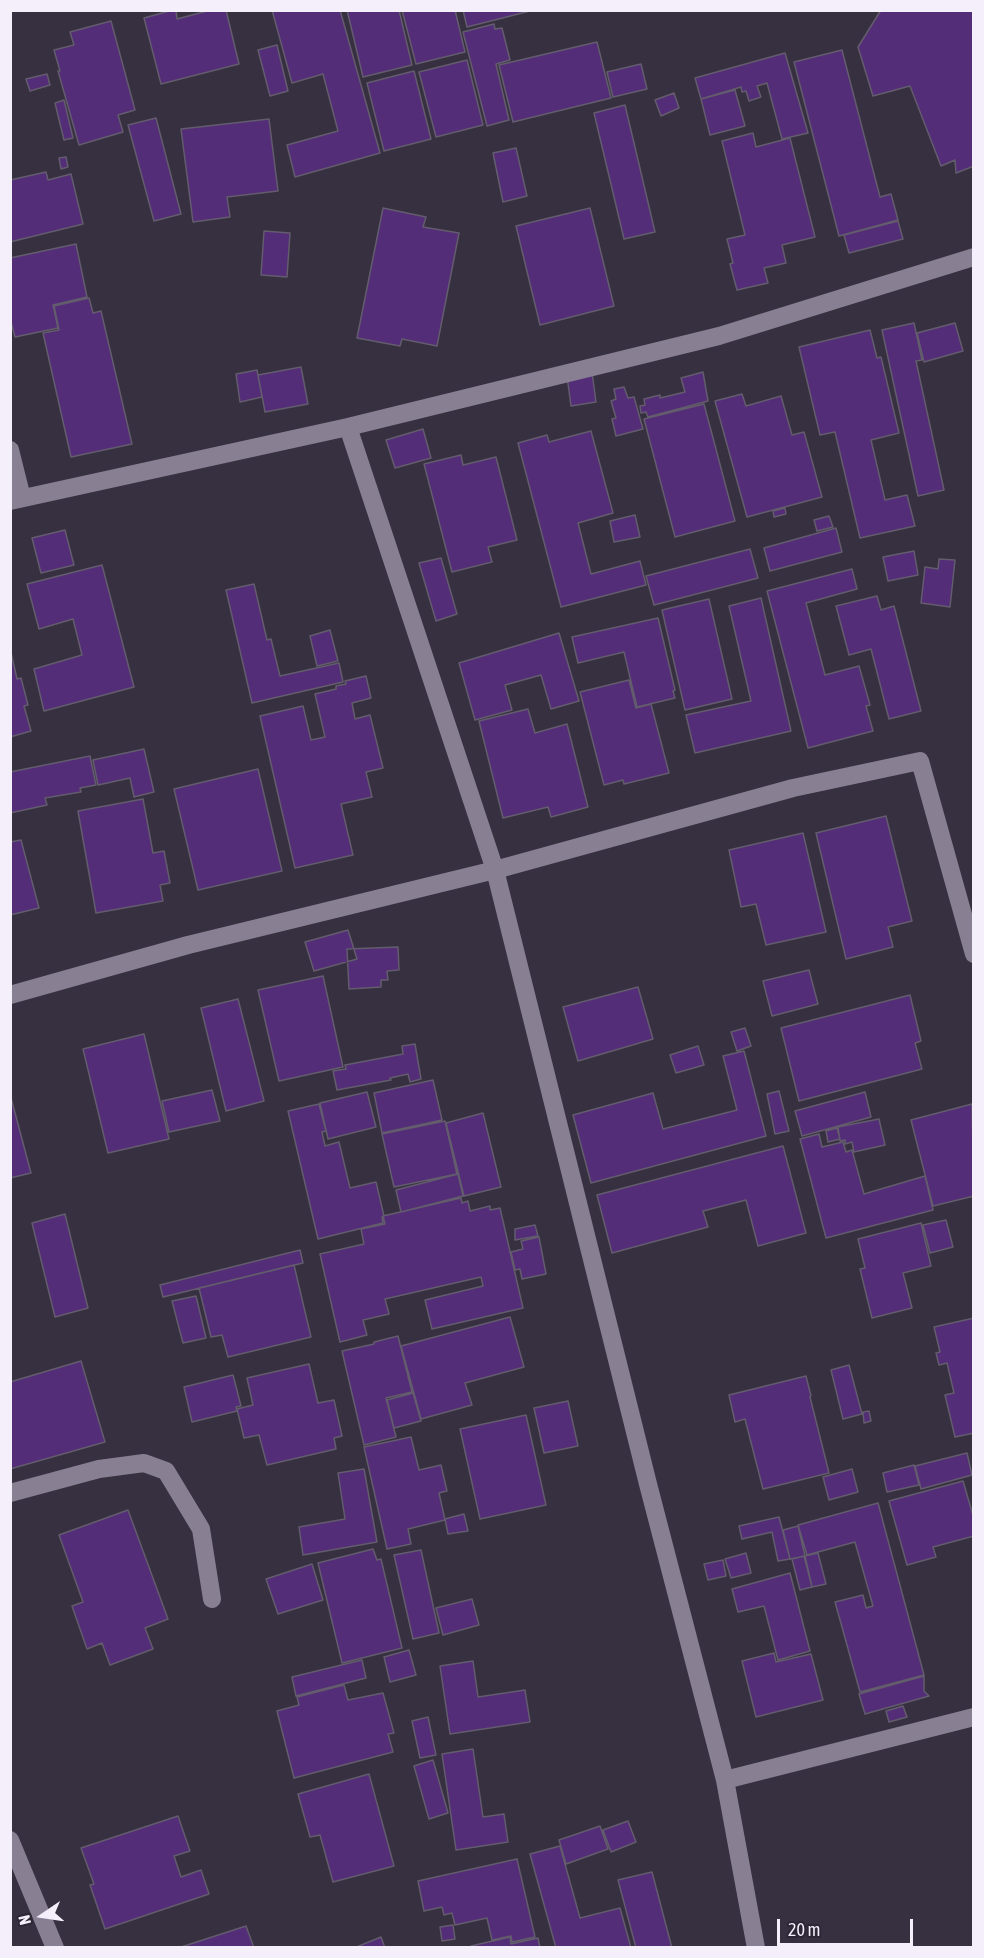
<!DOCTYPE html>
<style>
body{margin:0}
#map{position:relative;width:984px;height:1958px;overflow:hidden;background:#373040;font-family:"Asap Condensed",sans-serif}
canvas{display:block}
.frame{position:absolute;inset:0;border:12px solid #f4effa;pointer-events:none}
.north{position:absolute;left:12px;top:1886px;width:60px;height:60px;-webkit-text-stroke:4px #2d2636;paint-order:stroke;rotate:257deg;font-size:16px;font-weight:700;line-height:24px;text-align:center;color:#f4effa}
.north::after{content:'';display:block;margin:auto;width:21px;height:27px;background:#f4effa;clip-path:polygon(50% 0,100% 100%,50% 72%,0 100%)}
.scale{position:absolute;left:777px;top:1919px;width:136px;height:27px;box-sizing:border-box;border:3px solid #f4effa;border-top:0;padding-left:8px;font-size:18px;line-height:21px;white-space:nowrap;color:#f4effa;-webkit-text-stroke:4px #2d2636;paint-order:stroke}
</style>
<div id="map">
<canvas width="984" height="1958"></canvas>
<div class="frame"></div>
<div class="north">N</div>
<div class="scale">20 m</div>
</div>
<script>
const ctx = document.querySelector('canvas').getContext('2d');
ctx.lineJoin = 'round';
function paint(path, color) { ctx.fillStyle = color; ctx.fill(path, 'evenodd'); }
function stroke(path, color, width, dash) { ctx.strokeStyle = color; ctx.lineWidth = width; ctx.lineCap = dash ? 'butt' : 'round'; ctx.setLineDash(dash || []); ctx.stroke(path); }
const building = new Path2D(`
 M173,10h3l1,9 34,-9h15l13,54 -78,20 -17,-66z
 M272,10h68l40,143 -85,24 -8,-32 51,-14 -15,-57 -31,9z
 M347,10h52l13,55 -49,12z
 M402,10h53l10,42 -49,12z
 M463,10h71l-67,17z
 M881,10h93v156l-18,7 -1,-13 -14,6 -31,-80 -37,10 -15,-49z
 M111,21l24,89 -17,5 5,17 -44,13 -21,-74h2l-6,-21 20,-5 -4,-13z
 M494,24l1,5 7,-1 8,32 -14,4 13,56 -22,6 -24,-94z
 M597,42l14,56 -98,24 -14,-57z
 M277,45l11,46 -18,5 -12,-46z
 M842,50l38,147 11,-3 7,26 -59,16 -45,-174z
 M785,53l23,80 -26,6 -15,-56 -10,3 4,11 -12,4 -3,-10 -4,1 -1,-5 -40,12 -6,-21z
 M467,60l16,65 -47,12 -17,-65z
 M641,64l6,25 -34,8 -6,-25z
 M414,71l17,68 -47,12 -17,-68z
 M47,74l3,11 -20,6 -4,-12z
 M735,90l10,36 -35,9 -9,-36z
 M674,93l5,15 -18,8 -6,-16z
 M64,100l9,38 -9,2 -9,-37z
 M625,105l30,127 -31,7 -30,-126z
 M156,118l25,96 -27,7 -26,-96z
 M269,119l9,72 -51,6 3,20 -37,5 -12,-93z
 M753,133l3,14 34,-9 25,99 -33,8 4,18 -22,5 4,15 -31,7 -7,-26 3,-1 -6,-24 18,-4 -23,-94z
 M516,148l11,48 -24,6 -10,-49z
 M66,157l2,10 -7,2 -2,-11z
 M46,172l2,8 23,-6 12,50 -73,18v-62z
 M383,208l43,9 -3,10 36,6 -22,113 -35,-7 -2,7 -43,-8z
 M590,208l24,98 -74,19 -24,-99z
 M898,221l5,18 -54,14 -5,-18z
 M264,231l26,2 -3,44 -26,-2z
 M76,244l11,53 -34,8 5,23 -43,9 -5,-19v-60z
 M89,298l4,15 8,-2 31,133 -61,13 -28,-124 16,-3 -5,-24z
 M914,323l8,37 -6,1 28,129 -26,6 -36,-166z
 M955,323l8,28 -39,11 -7,-29z
 M870,330l7,28 4,-1 18,76 -28,7 14,60 22,-5 8,31 -55,12 -25,-106 -15,3 -21,-88z
 M301,367l7,37 -43,8 -7,-37z
 M257,370l5,27 -22,5 -4,-28z
 M592,372l4,30 -25,4 -4,-30z
 M703,372l5,29 -60,16 -2,-5 -5,1 -1,-7 5,-1 -1,-6 16,-4v3l25,-6 -4,-14z
 M624,387l4,11 6,-1 9,32 -27,7 -4,-17 4,-1 -5,-17 5,-2 -2,-10z
 M742,394l4,12 35,-10 11,39 12,-3 18,65 -75,20 -32,-116z
 M704,404l31,117 -60,16 -31,-118z
 M423,429l8,29 -36,10 -9,-28z
 M591,431l22,82 -35,10 13,51 49,-13 6,24 -85,22 -43,-164 29,-8 2,7z
 M461,455l2,10 33,-8 21,83 -29,7 4,15 -40,10 -28,-108z
 M785,508l1,6 -12,3 -1,-6z
 M635,515l5,22 -26,5 -4,-21z
 M829,516l4,11 -16,4 -3,-11z
 M836,528l6,24 -72,19 -6,-23z
 M65,530l9,35 -33,8 -9,-35z
 M750,549l8,29 -104,27 -8,-29z
 M914,551l4,24 -30,6 -5,-24z
 M441,558l16,56 -21,7 -17,-58z
 M939,559l16,1 -5,47 -29,-4 4,-36 13,2z
 M102,565l32,122 -90,24 -10,-42 48,-14 -9,-36 -34,10 -12,-45z
 M852,569l5,20 -51,14 19,72 34,-9 11,39 -4,1 7,25 -65,17 -41,-157z
 M254,584l13,56 4,-1 9,37 59,-13 4,19 -91,21 -26,-113z
 M877,596l4,14 13,-4 27,105 -32,8 -18,-70 -22,6 -13,-49z
 M761,598l30,133 -96,22 -9,-38 65,-14 -22,-95z
 M709,599l23,100 -47,11 -23,-100z
 M658,618l17,72 -2,1 2,7 -38,9 -13,-55 -46,11 -6,-26z
 M330,630l8,31 -21,5 -7,-30z
 M559,633l20,68 -28,8 -10,-34 -36,10 7,25 -37,10 -16,-57z
 M10,648l7,31 4,-1 7,27 -4,1 7,25 -21,6z
 M366,676l5,22 -19,5 3,16 15,-4 13,53 -17,4 6,25 -31,7 12,51 -58,13 -35,-152 43,-10 8,34 14,-3 -10,-43 21,-5v-3l10,-2 -1,-3z
 M629,680l7,28 15,-4 18,69 -45,11 -1,-4 -19,5 -24,-93z
 M528,709l7,24 32,-9 21,83 -37,10 -3,-10 -45,11 -24,-97z
 M144,749l10,43 -20,5 -4,-19 -32,7 -5,-25z
 M90,756l6,29 -16,3 1,4 -36,6 2,7 -37,8v-41z
 M258,769l24,102 -84,19 -24,-101z
 M143,799l10,54 11,-2 6,32 -10,2 3,16 -67,12 -18,-102z
 M886,816l26,105 -24,6 5,20 -47,12 -30,-126z
 M803,833l23,99 -60,13 -10,-41 -15,3 -12,-57z
 M21,840l18,68 -29,7v-73z
 M348,930l9,29 -43,12 -9,-29z
 M398,947l1,23 -12,1 1,9h-7v7l-32,2 -2,-40z
 M809,970l9,34 -46,12 -9,-35z
 M323,976l20,91 -64,14 -21,-91z
 M638,987l15,52 -75,22 -15,-54z
 M910,995l11,46 -6,2 7,26 -123,32 -18,-73z
 M238,999l26,102 -38,10 -25,-103z
 M745,1028l6,18 -14,5 -6,-19z
 M144,1034l25,105 -61,14 -25,-104z
 M415,1044l6,35 -11,3 -2,-8 -18,4 1,2 -54,10 -4,-19 13,-2 -1,-4 58,-11 -1,-8z
 M698,1046l6,19 -28,8 -6,-18z
 M744,1051l22,85 -175,47 -18,-68 80,-22 10,36 74,-19 -14,-54z
 M433,1080l9,40 -60,13 -8,-40z
 M212,1090l8,31 -51,11 -7,-31z
 M779,1091l10,40 -14,3 -8,-40z
 M367,1092l9,35 -48,12 -8,-36z
 M865,1092l6,25 -69,19 -7,-25z
 M10,1094l21,79 -21,5z
 M319,1104l7,27 -4,1 3,14 14,-4 11,46 26,-6 8,34 -2,1 1,6 -65,16 -30,-128z
 M972,1104l2,92 -41,10 -22,-86z
 M483,1113l18,74 -37,9 -18,-73z
 M879,1119l6,26 -31,7 -2,-10 -7,2v-4l-5,1 -2,-14z
 M445,1121l12,53 -63,13 -12,-53z
 M837,1128l3,11 -12,3 -2,-11z
 M819,1134l3,13 21,-5 3,10 6,-2 12,44 61,-18 8,34 -107,28 -26,-99z
 M783,1146l23,87 -48,13 -12,-46 -43,11 5,16 -96,26 -15,-58z
 M458,1174l5,22 -62,16 -5,-22z
 M461,1198l1,5 6,-2 2,10 20,-5v4l10,-2 23,100 -91,21 -7,-29 58,-14 -2,-9 -96,22 4,15 -26,6 4,15 -27,7 -20,-88 44,-10 -3,-15 24,-5 -2,-8z
 M65,1214l23,94 -33,9 -23,-94z
 M946,1220l7,27 -23,6 -7,-28z
 M921,1223l10,43 -28,7 9,35 -40,10 -12,-49 5,-1 -7,-29z
 M535,1225l3,11 -23,4v-11z
 M539,1237l7,37 -24,5 -2,-10 -5,1 -4,-18 12,-3 -2,-8z
 M300,1250l3,13 -140,34 -3,-12z
 M294,1265l17,72 -83,20 -6,-22 -11,2 -12,-49z
 M196,1296l10,42 -23,5 -11,-42z
 M510,1317l14,50 -59,16 7,22 -51,14 -20,-73z
 M974,1318v115l-19,4 -10,-42 9,-2 -7,-30 -8,2 -3,-12 4,-1 -6,-25z
 M398,1336l14,56 -26,6 10,39 -32,8 -22,-94 32,-7v-2z
 M81,1361l24,81 -95,27v-87z
 M309,1364l9,39 16,-3 8,36 -8,2 2,11 -69,16 -8,-30 -15,3 -7,-29 16,-4 -6,-27z
 M849,1365l13,49 -19,5 -12,-49z
 M233,1375l8,31 -5,1 1,4 -45,11 -8,-35z
 M806,1376l5,20 -1,1 19,76 -66,16 -18,-70 -10,3 -6,-27z
 M413,1393l8,28 -27,7 -7,-28z
 M568,1401l10,45 -34,7 -10,-45z
 M869,1411l2,10 -7,2 -1,-11z
 M526,1415l20,90 -66,14 -20,-90z
 M411,1437l8,33 22,-5 6,26 -8,2 6,27 -37,9 3,15 -24,5 -23,-102z
 M967,1453l5,22 -51,14 -6,-23z
 M914,1465l5,20 -32,7 -4,-19z
 M364,1469l13,73 -74,13 -4,-28 46,-8 -7,-46z
 M852,1469l6,23 -29,8 -6,-23z
 M963,1481l11,38v17l-41,11 3,10 -29,8 -18,-64z
 M878,1503l46,172 -64,17 -25,-90 28,-7 3,13 7,-2 -18,-64 -48,13 -9,-30z
 M128,1510l40,109 -23,9 8,21 -43,16 -8,-22 -15,6 -15,-43 11,-4 -24,-67z
 M464,1514l4,17 -20,3 -3,-15z
 M779,1517l11,42 -12,2 -6,-29 -30,7 -3,-13z
 M798,1526l7,30 -15,3 -7,-29z
 M373,1549l4,11 4,-1 21,89 -60,15 -24,-100z
 M421,1550l18,83 -26,6 -19,-84z
 M746,1553l5,20 -20,5 -6,-19z
 M818,1553l8,31 -14,3 -7,-31z
 M804,1556l8,31 -12,3 -8,-31z
 M723,1560l3,16 -18,4 -4,-16z
 M312,1564l11,36 -45,14 -12,-35z
 M790,1573l20,78 -32,9 -14,-54 -26,6 -6,-23z
 M472,1599l7,26 -36,10 -7,-27z
 M409,1650l7,25 -26,7 -6,-25z
 M774,1653l2,9 35,-8 12,46 -67,17 -14,-56z
 M362,1660l4,18 -70,18 -4,-19z
 M473,1661l5,36 47,-7 5,32 -80,12 -10,-68z
 M924,1676v15l5,5 -64,18 -6,-20z
 M344,1685l4,15 35,-7 11,40 -6,1 5,18 -99,26 -17,-67 22,-6 -2,-8z
 M903,1706l4,11 -18,5 -3,-11z
 M428,1717l8,38 -16,3 -8,-37z
 M473,1749l10,68 21,-3 4,28 -52,8 -14,-96z
 M433,1760l15,53 -19,6 -15,-53z
 M369,1774l25,92 -61,16 -13,-47 -10,2 -12,-43z
 M178,1816l12,35 -16,5 7,21 20,-7 8,24 -104,35 -15,-44 4,-1 -13,-36z
 M628,1821l8,21 -25,10 -8,-22z
 M600,1826l8,23 -42,15 -7,-24z
 M560,1846l20,72 40,-10 11,40h-75l-26,-94z
 M517,1859l18,78 -23,5 -1,-6 -19,4 -5,-22 -32,7 -3,-12 -8,2 -2,-8 -18,4 -6,-30z
 M652,1872l20,76h-36l-18,-68z
 M453,1925l2,14 -13,2 -2,-14z
 M246,1926l8,22h-76z
 M381,1937l4,11h-31z
 M510,1937l1,7 27,-6 2,10h-68l-1,-2z`);
paint(building, '#542d78');
stroke(building, '#635c6d', 1.5);
stroke(new Path2D(`
 M348,427l147,443 153,614 77,296 31,168
 M10,450l12,48
 M10,501l338,-74 371,-91 255,-79
 M10,995l178,-50 307,-75 298,-82 127,-27 54,193
 M10,1493l89,-24 45,-6 22,8 35,58 11,70
 M725,1780l249,-63
 M10,1840l45,108`), '#888092', 18);
</script>
